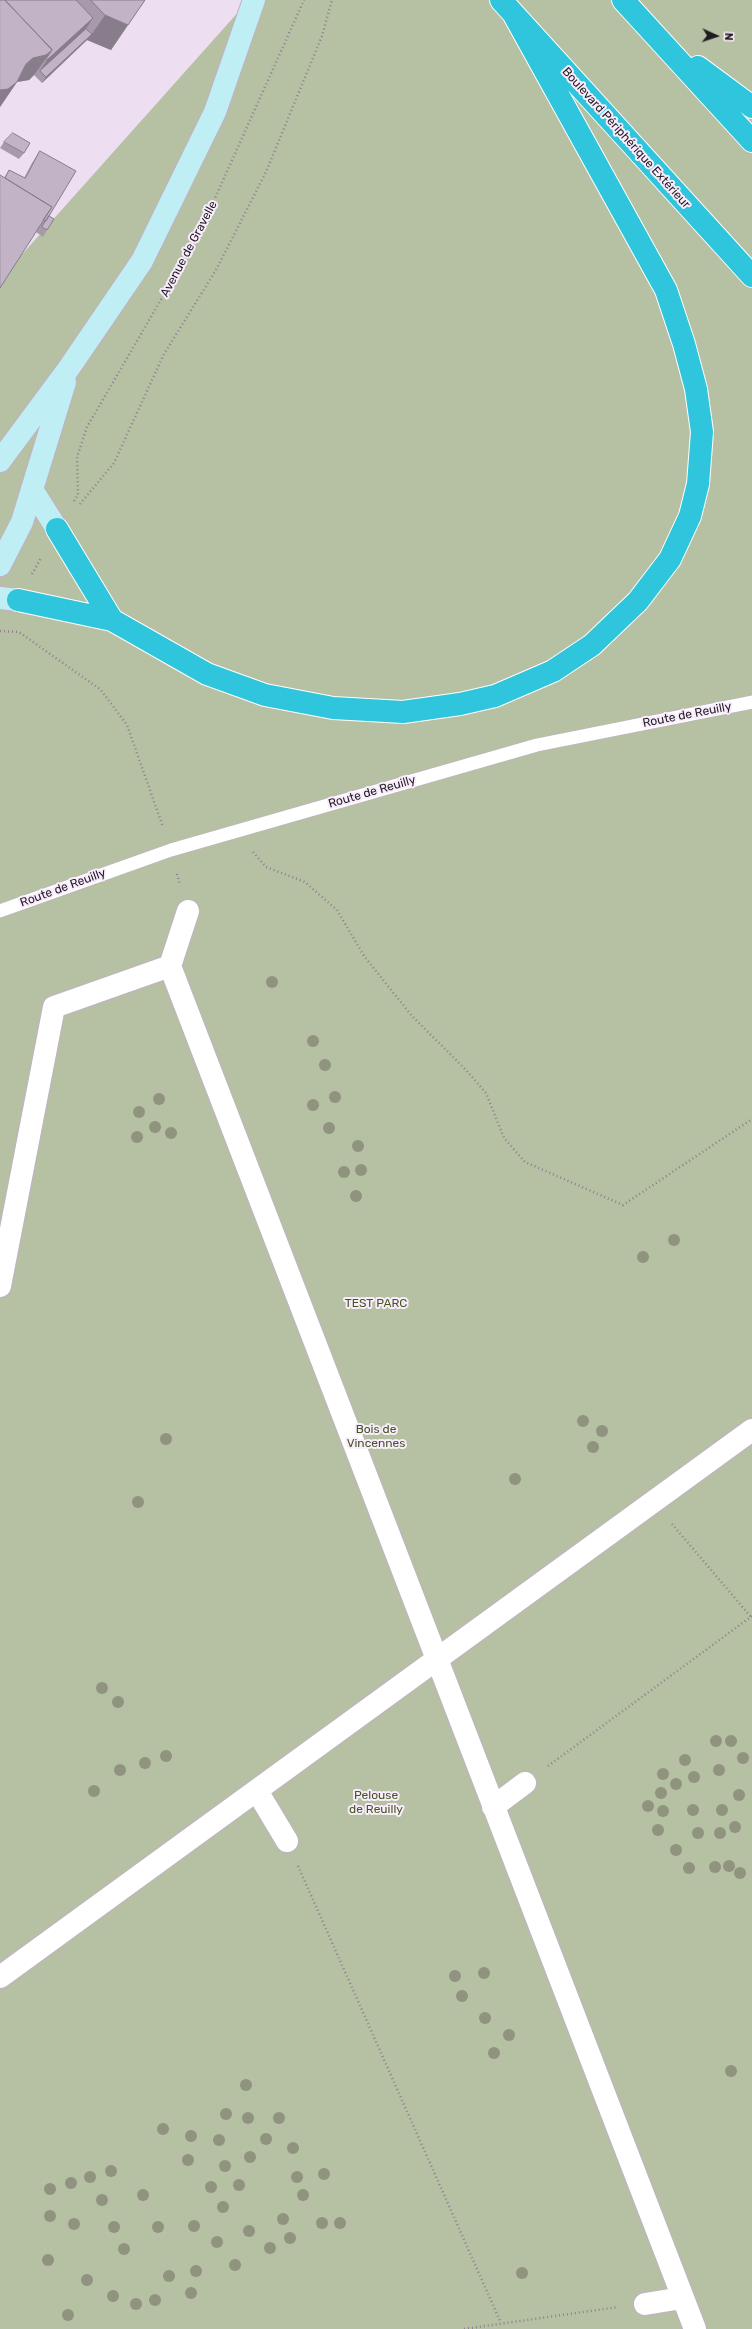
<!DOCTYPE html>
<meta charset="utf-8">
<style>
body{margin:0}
#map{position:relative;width:752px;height:2329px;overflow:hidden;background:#eedef2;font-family:Rubik,sans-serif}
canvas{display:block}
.north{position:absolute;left:696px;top:16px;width:40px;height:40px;-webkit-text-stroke:3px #f9edfd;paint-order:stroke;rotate:93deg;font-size:11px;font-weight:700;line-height:16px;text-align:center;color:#211b22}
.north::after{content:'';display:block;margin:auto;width:14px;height:18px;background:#211b22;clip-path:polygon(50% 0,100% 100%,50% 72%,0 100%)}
</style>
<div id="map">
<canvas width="752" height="2329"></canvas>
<div class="north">N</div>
</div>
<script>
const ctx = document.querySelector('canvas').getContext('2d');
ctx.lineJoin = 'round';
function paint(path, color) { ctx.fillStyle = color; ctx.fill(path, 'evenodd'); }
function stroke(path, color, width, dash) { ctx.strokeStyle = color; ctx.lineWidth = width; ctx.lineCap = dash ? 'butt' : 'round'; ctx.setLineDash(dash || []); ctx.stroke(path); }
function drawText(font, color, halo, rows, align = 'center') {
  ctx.font = font + ' Rubik,sans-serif'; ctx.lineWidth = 4; ctx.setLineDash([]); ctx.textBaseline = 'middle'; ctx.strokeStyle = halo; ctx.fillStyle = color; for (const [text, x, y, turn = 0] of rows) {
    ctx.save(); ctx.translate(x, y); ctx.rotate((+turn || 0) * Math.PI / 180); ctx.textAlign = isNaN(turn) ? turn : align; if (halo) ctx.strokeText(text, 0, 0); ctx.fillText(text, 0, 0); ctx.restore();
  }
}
paint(new Path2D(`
 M249,0h503v2329h-752v-2050z`), '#b5c1a2');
const lane = new Path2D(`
 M0,911l171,-61 366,-105 215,-43`);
const street = new Path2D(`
 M170,966l18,-55
 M0,1286l54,-279 116,-41 525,1363
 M257,1791l30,50
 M493,1807l32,-24
 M0,1977l752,-547
 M645,2304l37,-6`);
const secondary = new Path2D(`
 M0,461l69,-93 73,-107 73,-149 39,-112
 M33,491l24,38
 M0,565l22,-43 43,-140
 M0,598l18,2`);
const highway = new Path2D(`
 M501,0l251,276
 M623,0l129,141
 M698,67l54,40
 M57,529l55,91
 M18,600l94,20 95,54 58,21 68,13 70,4 57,-8 35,-8 58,-25 39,-26 46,-44 32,-42 20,-43 8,-32 4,-52 -6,-43 -12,-45 -18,-54 -152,-275`);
stroke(lane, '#c1b2c5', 14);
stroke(street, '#c1b2c5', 24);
stroke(secondary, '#c1b2c5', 24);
stroke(highway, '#fff', 24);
stroke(new Path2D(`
 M74,501l4,-6 -1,-38 10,-30 111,-191 106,-236
 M80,504l34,-41 50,-109 52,-84 50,-98 56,-136 10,-36
 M32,574l9,-16
 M0,631l19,1 82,58 26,35 36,102
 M253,852l13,15 39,15 32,28 27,46 48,60 54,54 20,23 18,45 21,24 98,43 129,-86
 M177,874l3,11
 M672,1524l79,93
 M548,1766l204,-150
 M298,1866l203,457
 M464,2329l154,-22`), '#8c818e', 2.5, [1, 3]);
stroke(lane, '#fff', 13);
stroke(street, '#fff', 22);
stroke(secondary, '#c0eef5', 22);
stroke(highway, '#2ec5dd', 22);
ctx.fillStyle = '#90937d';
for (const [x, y] of [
 [272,982],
 [313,1041],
 [325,1065],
 [335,1097],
 [159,1099],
 [313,1105],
 [139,1112],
 [155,1127],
 [329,1128],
 [171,1133],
 [137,1137],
 [358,1146],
 [361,1170],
 [344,1172],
 [356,1196],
 [674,1240],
 [643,1257],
 [583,1421],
 [602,1431],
 [166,1439],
 [593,1447],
 [515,1479],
 [138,1502],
 [102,1688],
 [118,1702],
 [716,1741],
 [731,1741],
 [166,1756],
 [743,1758],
 [685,1760],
 [145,1763],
 [120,1770],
 [719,1770],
 [663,1774],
 [694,1777],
 [676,1784],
 [94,1791],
 [661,1793],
 [739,1795],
 [648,1806],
 [693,1810],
 [722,1810],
 [663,1811],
 [735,1827],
 [658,1830],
 [698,1833],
 [720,1833],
 [676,1850],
 [729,1866],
 [715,1867],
 [689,1868],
 [740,1873],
 [484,1973],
 [455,1976],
 [462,1996],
 [485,2018],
 [509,2035],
 [494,2053],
 [731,2071],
 [246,2085],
 [226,2114],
 [248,2118],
 [279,2118],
 [163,2129],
 [191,2136],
 [266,2139],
 [219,2140],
 [293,2148],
 [250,2157],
 [188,2160],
 [225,2166],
 [111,2171],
 [324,2174],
 [90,2177],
 [297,2177],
 [71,2183],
 [239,2185],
 [211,2187],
 [50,2189],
 [143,2195],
 [303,2195],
 [102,2200],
 [223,2207],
 [50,2216],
 [283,2219],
 [322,2223],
 [340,2223],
 [74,2224],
 [194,2226],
 [114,2227],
 [158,2227],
 [249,2231],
 [290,2238],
 [217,2242],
 [270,2248],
 [124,2249],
 [48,2260],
 [235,2265],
 [196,2271],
 [522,2273],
 [169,2276],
 [87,2280],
 [191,2293],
 [113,2296],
 [155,2300],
 [136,2304],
 [68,2315]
]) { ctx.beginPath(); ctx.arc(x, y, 6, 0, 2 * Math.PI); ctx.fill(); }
paint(new Path2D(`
 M0,0h145l-34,50 -24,-10 -45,43 -8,-8 -5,5 -12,2 -17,25z
 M4,142l20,11 -5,6 -19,-11z
 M40,151l9,65 -2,14 -4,7 -7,-5 -32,-54 5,-8 15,8 8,-15z`), '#a79aab');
paint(new Path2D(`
 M105,15l23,10 -17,25 -24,-10 -45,43 4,-6 46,-43z
 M93,18l-11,17 -42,36 7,-11z
 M52,50l-18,25 -5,5 -12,2 -17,25v-17l33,-32z`), '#887d8b');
const building = new Path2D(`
 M0,0h5l47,50 -6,5 -13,3 -7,6 -9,18 -9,7 -8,1z
 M5,0h71l17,18 -46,42 -1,-1 6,-9z
 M91,0h54l-17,25 -23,-10z
 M86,29l6,5 -46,43 -6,-6z
 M13,133l17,10 -6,10 -20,-11z
 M40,151l36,20 -30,50 -3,-1 9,-13 -47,-29 4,-8 16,8z
 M0,175l52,32 -52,81z
 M49,216l5,3 -7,11 -5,-3z`);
paint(building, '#c2b3c7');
stroke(building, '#887d8b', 1);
drawText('12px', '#211b22', '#f9edfd', [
 ["Boulevard Périphérique Extérieur",626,138,48],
 ["Avenue de Gravelle",189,249,-62],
 ["Route de Reuilly",687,715,-11],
 ["Route de Reuilly",372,792,-16],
 ["Route de Reuilly",63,888,-20]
]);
drawText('12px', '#44561e', '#f9edfd', [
 ["TEST PARC",376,1304],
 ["Bois de",376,1430],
 ["Vincennes",376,1444],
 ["Pelouse",376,1796],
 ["de Reuilly",376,1810]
]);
</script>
